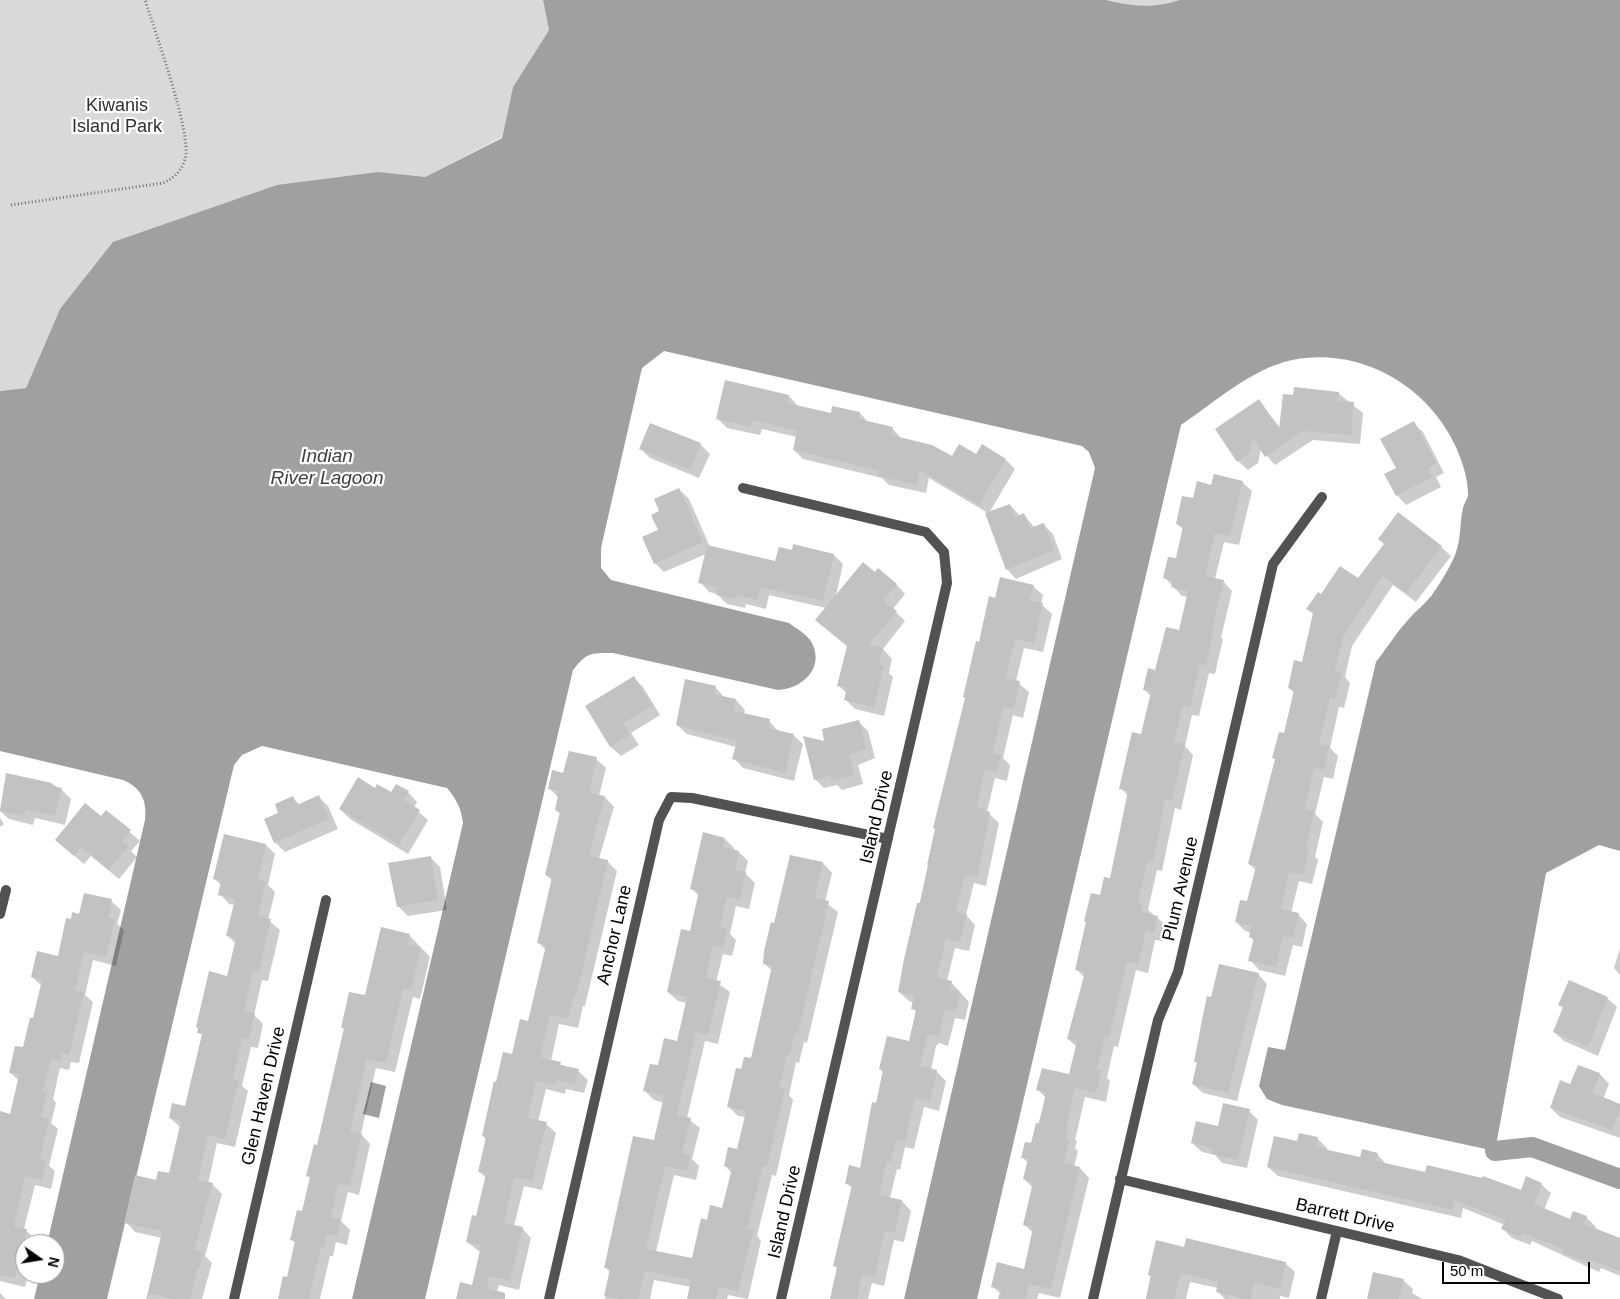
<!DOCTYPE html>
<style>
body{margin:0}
#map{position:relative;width:1620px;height:1299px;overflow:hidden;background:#fff;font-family:Arial,sans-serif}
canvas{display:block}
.north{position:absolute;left:15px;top:1234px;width:50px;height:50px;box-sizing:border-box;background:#fff;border:1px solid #999;border-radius:50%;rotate:103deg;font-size:14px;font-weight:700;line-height:20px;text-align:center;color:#000}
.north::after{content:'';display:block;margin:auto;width:18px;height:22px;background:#000;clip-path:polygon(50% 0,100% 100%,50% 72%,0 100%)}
.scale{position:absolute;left:1442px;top:1262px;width:148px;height:22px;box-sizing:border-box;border:2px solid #000;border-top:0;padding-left:6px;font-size:15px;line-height:18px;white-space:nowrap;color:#000;-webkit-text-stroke:4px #fff;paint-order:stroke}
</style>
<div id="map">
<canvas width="1620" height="1299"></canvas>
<div class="north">N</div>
<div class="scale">50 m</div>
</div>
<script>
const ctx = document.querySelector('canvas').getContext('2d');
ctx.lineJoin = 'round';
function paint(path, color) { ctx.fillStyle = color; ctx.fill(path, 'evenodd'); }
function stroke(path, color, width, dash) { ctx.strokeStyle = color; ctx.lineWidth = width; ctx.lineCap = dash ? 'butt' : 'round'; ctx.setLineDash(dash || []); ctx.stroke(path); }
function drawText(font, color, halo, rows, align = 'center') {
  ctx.font = font + ' Arial,sans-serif'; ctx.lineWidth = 4.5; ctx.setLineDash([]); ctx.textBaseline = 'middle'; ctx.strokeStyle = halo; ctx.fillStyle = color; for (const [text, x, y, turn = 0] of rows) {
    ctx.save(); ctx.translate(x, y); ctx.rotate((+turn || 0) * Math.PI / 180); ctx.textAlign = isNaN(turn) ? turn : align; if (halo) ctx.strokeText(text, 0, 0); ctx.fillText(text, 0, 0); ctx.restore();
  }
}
paint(new Path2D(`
 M0,0h543l6,30 -36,57 -11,50 -77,40 -365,132 -34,79 -26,3z
 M1106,0h73c-23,9 -50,6 -73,0z`), '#d9d9d9');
paint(new Path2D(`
 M543,0h563c23,6 50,9 73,0h441v851l-21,-6 -53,28 -51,278 -213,-46 -15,-6 -8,-13 9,-39 17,3 91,-388c11,-14 20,-29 32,-42 8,-10 19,-17 26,-28 8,-12 19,-29 23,-43 4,-14 3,-28 6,-41 1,-5 5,-9 5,-14 0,-16 -6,-33 -12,-47 -28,-62 -97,-101 -164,-87 -41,9 -77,42 -111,65l-204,874h-73l191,-831 -6,-16 -7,-6 -418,-95 -22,17 -41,180v20l10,12 178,43c8,6 18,11 23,20 13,26 -11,46 -34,47l-165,-37c-22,0 -26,-1 -40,17l-148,629h-73l111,-476c-2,-15 -6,-23 -16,-35l-185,-42 -20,9 -8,10 -127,534h-73l6,-25h15v-30h-8l98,-424c2,-19 -3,-32 -22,-40l-123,-29v-360l26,-3 34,-79 53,-67 164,-57 101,-13 47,5 77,-39 11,-51 36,-57z
 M371,1082l15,4 -7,32 -16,-4z`), '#a0a0a0');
paint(new Path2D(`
 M1338,393l25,20 -3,31 -47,-4 -38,25 -14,-16 -3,14 -10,7 -10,-9 21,-60 22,28z
 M789,396l9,10 34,9 28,-2 8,9 24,6 10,11 50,19 24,-2 6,-10 24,14 9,9 -26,44 21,-8 10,11 4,-1 11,13 9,-3 9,9 9,25 -46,20 -9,-10 -19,-56 -59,-35 -3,15 -37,-8 -7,-7 -79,-19 -9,-9 3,-13 -35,-8 -2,6 -33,-7 -10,-10z
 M1413,423l10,9 21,41 -8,4 5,10 -35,18 -9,-10v-26z
 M700,444l10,10 -11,24 -49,-20 -9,-9z
 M1242,482l10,9 -13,54 -15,-3 -9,37 8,2 9,10 -11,47 2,1 -8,35 -6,-1 -10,43 -7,-1 -7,31 8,9 -12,55 -6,-2 -13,63 -5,-1 -9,40 19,16 -4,15 -8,-1 -7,33 -12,-3 -18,77 -4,-1 -7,32 3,3 -4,21 -21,-5 -10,43 2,1 -2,7 3,3 -4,16 6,1 9,10 -29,120 -21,-5 -2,6h-37l1,-5 -9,-8 33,-16 8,-37 -8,-8 8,-37 -9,-9 4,-16 -6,-6 10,-12 14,-47 -8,-8 32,-14 7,-29 -9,-8 17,-61 -9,-9 16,-74 9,2 10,-18 17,-83 -7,-8 21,-52 9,-40 -7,-7 36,-58 8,-34 -6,-1 -17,-18 12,-18 7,-30 -7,-6 17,-25 18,-13z
 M679,489l10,10 21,48 66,16 58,-8 9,9 -7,32 40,-22 20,10 9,10 -12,15 12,12 -22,28 9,10 -3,14 4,4 -9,39 -29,-7 -9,-9 1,-6 -8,-8 9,-39 -31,-27 9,-12 -57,-13 -3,14 -20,-5 -1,4 -18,-4 -10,-10 -8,-2 -9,-10 6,-28 -42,18 -9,-9 6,-51z
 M1441,547l10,9 -35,46 -23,-17 -41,61 -7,31 5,6 -6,25 -5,-1 -9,41 8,8 -5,23 -9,-2 -9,37 8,8 -8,35 3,3 -6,24 -13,-3 -8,32 7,1 9,10 -5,23 -9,-2 -8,31 -26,-6 -9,-10 4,-19 -4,-4 1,-4 -6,-2 -9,-9 12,-19 8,-33 -7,-6 27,-104 -2,-2 11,-24 9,-41 -5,-5 14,-24 11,-49 -6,-6 14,-13z
 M1033,586l10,9 -2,9 11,10 -9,38 -19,-4 -8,33 13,11 -6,26 -10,-3 -10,43 7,7 -3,16 -12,-3 -8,34 12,11 -13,63 -12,-3 -8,32 9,10 -6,26 -14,-3 -8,33 4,1 18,20 -4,18 -10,-2 -7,28 -9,-3 -3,3 -5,24 5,1 10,10 -7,30 -15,-4 -10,42 -9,-2 -5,23 -3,-1 -7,29 12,3 9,10 -7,31 -10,-2 -10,46 -12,-3 -4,16h-37l7,-30 -3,-4 18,-76 -6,-6 14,-14 23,-96 -4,-4 29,-26 7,-31 -3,-4 1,-5 -5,-2 -10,-9 81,-349 16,-44z
 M634,678l9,9 17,28 -29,18 8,12 -18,11 -10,-9 -24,-40z
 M715,687l10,11 11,2 9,10 -1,5 25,6 9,10 15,4 10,9 -9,37 -51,-13 -9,-10 2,-11 -49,-13 -10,-9z
 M858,721l10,10 7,27 -17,7 5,19 -21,6 -5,-5 -13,3 -9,-9 11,-37z
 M596,759l10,9 -7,28 6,1 9,10 -15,52 8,2 10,10 -32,135h-2l-5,22 -19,-4 -8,37 27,10 10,9 -4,13 -18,-4 -1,5 -19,-5 -8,33 8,2 10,9 -14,57 -18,-4 -10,40 8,2 9,10 -12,52 -20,-5 -4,14h-38l16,-13 7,-34 -13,-10 10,-24 9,-40 -7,-7 7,-32 -3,-3 29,-80 17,-34 17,-72 -7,-7 14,-62 -7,-6 14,-61 -4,-4 3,-12 -10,-10 15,-14z
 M7,774l45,10 9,5 10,10 -6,26 -30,-7 -2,7 -24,-6 -9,-8z
 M375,790l16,4 17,-2 9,10 -3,6 14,12 -20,34 -58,-35 -10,-10z
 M319,797l9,9 10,23 -53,23 -10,-10 -9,-22 14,-6 13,-16 7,7z
 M106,812l34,29 -9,10 6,6 -18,22 -28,-23 -7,8 -28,-24 45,-22z
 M0,818l4,6 -4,3z
 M725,839l9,9v3l5,1 9,9 -3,12 10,10 -6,26 -13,-3 -6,28 6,6 -4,16 -9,-2 -7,28 14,10 -12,52 -13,-3 -18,77 13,10 -8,31 7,7 -3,14 -22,-5 -18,77 37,7 15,-38 15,-12 9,-36 -7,-7 13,-15 8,-34 -8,-1 -10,-10 14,-35 9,-11 21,-89 -8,-8 11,-38 48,-62 9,10 -7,29 13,10 -31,131 -3,-1 -5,21 -3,-1 -7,33 4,5 -17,76 -4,-1 -15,61 4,5 -13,58 -20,-4 -1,4h-39l3,-12 -37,-7 -4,19h-45l6,-26 -6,-6 50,-125 9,-39 -10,-3 -9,-9 33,-49 9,-39 -9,-2 -10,-9 23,-60 8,-36 -8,-8z
 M266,845l9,9 -7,31 7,7 -7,28 12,10 -12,51 -6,-1 -8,35 9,9 -5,24 -7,-1 -9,39 6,5 -13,56 -18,-4 -9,41h4l10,10 -17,62 7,7 -10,36h-56l16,-61 -27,-6 -9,-10 30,-41 14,-6 10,-48 -10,-9 16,-11 17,-71 -4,-4 29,-55 8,-33 -8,-8 7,-31 -6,-1 -9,-10 2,-8 -7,-7z
 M430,857l10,10 7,43 -39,6 -10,-10z
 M111,901l10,9 -4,14 7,6 -8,36 -23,-6 -8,35 8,7 -14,61 -8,-1 -2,8 -9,-2 -7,31 3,4 -5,20 7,6 -9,37 6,5 -4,18 -16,-4 -11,44 12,10 -2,5h-9v30h3l-3,13 -25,-6v-166h11l8,-34 -9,-9 14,-23 10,-29 8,-34 -10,-9 26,-19 14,-37z
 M409,935l21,22 -10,42 -7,-2 -18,75 -19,-4 -15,66 9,10 -11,51 -11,-3 -7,29 9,9 -3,15 -11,-3 -3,14h-3l-10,43h-41l9,-20 8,-35 -4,-4 11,-27 8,-34 -3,-3 10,-29 27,-117 -3,-3z
 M1620,948v27l-6,-7z
 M1258,974l9,10 -30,117 -34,-8 -10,-9 5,-20 -3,-3 17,-62z
 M1607,998l10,9 -19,49 -34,-15 -10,-9 10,-23 -4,-4z
 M1579,1066l21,8 9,10 -6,15 17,6v33l-60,-21 -9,-9 20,-22z
 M1249,1111l9,9 -11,48 -25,-5 -7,-8 -13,-3 -10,-9z
 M1318,1139l9,9v3l34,8 16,-5 10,11 134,27 20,-8 10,9 -7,17 26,10 16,-3 10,10 -1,2 25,10v37l-19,-8 -2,4 -67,-31 -2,4 -18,-7 -9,-9 2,-4 -42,-17 -2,10 -183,-42 -10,-9 30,-24z
 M1157,1242l28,6 100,15 10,9 -6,26 -9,-2v3h-55l-8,-8 1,-3 -28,-6 -4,17h-40z
 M1403,1280l10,9 -1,4 10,6h-54z
 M0,1293l5,5v1h-5z`), '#0003');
stroke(new Path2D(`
 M1495,1151l37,-4 88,32`), '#a0a0a0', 20);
paint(new Path2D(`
 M725,380l64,15 -2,8 44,10 1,-7 28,6 -1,7 34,8 -2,8 41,10 20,11 7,-12 17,10 6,-10 24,15 -27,46 -59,-35 -4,15 -38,-9 1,-5 -86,-21 4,-19 -45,-11 -1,7 -35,-8z
 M1294,387l45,5 -1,9 16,1 -3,33 -48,-4 -38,26 -12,-19 -4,16 -12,8 -22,-33 44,-30 20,30 4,-35 10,1z
 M1414,421l22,42 -8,5 4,9 -36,19 -12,-22 12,-6 -16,-29z
 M650,423l51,20 -11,27 -51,-21z
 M1214,474l29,7 -13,55 -15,-3 -10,43 19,4 -12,48 2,1 -8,37 -6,-2 -10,44 -7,-2 -9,36 11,2 -13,57 -7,-1 -12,62 -5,-1 -10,41 4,1 -1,9 17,4 -4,17 -8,-2 -8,33 -11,-2 -18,76 -4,-1 -8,33h5l-6,23 -21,-5 -9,42 2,1 -2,8 3,1 -5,23 16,4 -29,122 -22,-5 -3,15h-28l3,-10 -10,-2 6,-25 27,7 9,-41 -10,-3 10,-43 -10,-3 5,-20 -7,-1 4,-16 6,1 5,-20 3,1 7,-31 -10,-3 6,-22 27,6 8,-33 -10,-2 18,-67 -10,-2 11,-48 -2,-1 7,-28 9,2 4,-18 6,1 18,-87 -9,-2 13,-57 9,2 10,-42 -8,-2 5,-22 7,2 11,-43 13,3 9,-39 -17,-4 2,-6 -10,-3 5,-21 8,1 7,-32 -7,-2 6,-28 11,2 4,-17 14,4z
 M679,488l24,54 -49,22 -12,-27 16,-7 -7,-15 8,-4 -5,-12z
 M1010,504l5,13 9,-4 6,15 14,-5 10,27 -48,20 -21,-57z
 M1398,512l44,34 -36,47 -23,-17 -40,61 -8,34 7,1 -7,27 -5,-1 -11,46 10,2 -5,24 -10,-2 -9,41 9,2 -8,37 3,1 -6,26 -14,-3 -8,37 18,4 -6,25 -10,-2 -7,31 -28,-6 6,-23 -5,-1 2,-11 -16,-4 5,-22 7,1 9,-35 -8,-2 27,-105 -3,-1 7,-26 5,1 10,-43 -6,-2 6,-28 8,2 11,-49 -7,-4 12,-17 3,2 19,-28 18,12 26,-34 -6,-5z
 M793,544l41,10 -11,47 -63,-14 -3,13 -20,-5 -1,4 -20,-4 1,-8 -19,-4 9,-38 68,16 4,-14 13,3z
 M863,562l12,10 3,-4 19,16 -14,16 14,11 -28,34 14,3 -4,17 5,1 -10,41 -30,-7 3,-12 -10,-2 10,-40 -32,-26z
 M1000,577l34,8 -4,15 13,3 -9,40 -19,-4 -9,39 14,3 -6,28 -11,-2 -10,46 8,2 -4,17 -12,-3 -8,38 13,5 -7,38 -6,27 -12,-3 -9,38 11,2 -7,28 -14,-3 -9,38 15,4 -2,8 10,3 -4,19 -11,-2 -6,28 -10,-3 -2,3 -7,29 17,4 -7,32 -15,-4 -10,43 -9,-2 -5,23 -4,-1 -8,34 23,5 -7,33 -10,-2 -10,46 -13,-3 -5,25h-27l7,-32 -4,-1 19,-81 -7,-1 4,-19 11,3 12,-66 4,1 7,-33 -4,-1 8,-33 22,5 7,-31 -5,-1 3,-13 -16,-4 6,-33 13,-56h3l8,-38h-1l8,-36 -2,-1 32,-130 -2,-1 13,-56 3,1 10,-46 6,2z
 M634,676l18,30 -29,17 7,12 -20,12 -25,-41z
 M685,679l31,7 -2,8 22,5 -2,12 36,8 -2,9 26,6 -9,39 -53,-14 5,-18 -61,-16z
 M859,720l7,29 -16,6 4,20 -23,6 -1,-5 -16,4 -11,-44 21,5 -2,-12z
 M569,751l28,6 -8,36 16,3 -16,60 19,4 -32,137h-2l-6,22 -18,-4 -10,42 21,5 -1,3 19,4 -4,16 -19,-5 -1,5 -19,-4 -8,37 19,4 -15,59 -18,-4 -10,46 19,4 -13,54 -21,-5 -2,12 18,5v6h-49l4,-17 12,3 9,-39 -15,-4 6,-27 4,1 10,-42 -8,-2 8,-35 -4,-1 12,-55 2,1 7,-30 9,2 8,-35 8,2 18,-76 -9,-2 15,-66 -7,-2 15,-63 -5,-2 4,-19 -11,-2 4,-19 11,3z
 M6,773l46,10v3l10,2 -7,28 -29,-7 -2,7 -24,-5z
 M358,777l17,11 2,-4 14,8 5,-8 13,7 -5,9 16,10 -21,35 -60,-36z
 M319,795l10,24 -55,24 -10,-24 14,-6 -3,-9 18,-8 4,9z
 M85,803l16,13 5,-6 25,20 -9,11 6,5 -19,24 -28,-23 -7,9 -19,-16z
 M703,832l22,6 -2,9 16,4 -4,19 11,2 -6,28 -13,-3 -7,30 7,2 -4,19 -10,-3 -7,33 15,3 -13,54 -12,-3 -19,83 14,3 -9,35 8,2 -3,16 -22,-5 -19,83 46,9 9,-40 6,2 3,-15 12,3 10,-40 -8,-2 4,-19 9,2 9,-38 -19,-4 9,-39 5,1 3,-12 7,1 21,-92 -9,-2 1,-13 7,-29 3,1 16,-68 33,7 -8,36 14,3 -31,133 -3,-1 -5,21h-3l-8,34 6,1 -18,78 -4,-1 -16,63 6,2 -15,60 -19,-4 -3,12h-29l4,-19 -46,-9 -7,28h-20l-14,-3 6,-27 -6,-1 29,-132 21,4 10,-44 -21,-5 7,-27 8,1 6,-27 13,3 10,-44 -20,-5 14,-63 9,2 9,-40 -9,-2z
 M224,834l42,10 -8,35 8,2 -8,35 13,3 -12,53 -6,-1 -9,40 11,2 -6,26 -7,-1 -9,41 6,1 -14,59 -17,-4 -10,45 15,3 -19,67 9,2 -3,16 -2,-1 -8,32h-16l-26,-6 14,-62 -38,-8 11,-48 21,5 2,-9 11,2 12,-52 -12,-3 3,-15 13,3 17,-72 -5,-1 1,-5 -2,-1 13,-56 18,5 9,-38 -10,-2 9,-37 -17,-4 3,-14 -8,-2z
 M431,856l7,44 -41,7 -9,-44z
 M84,893l28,6 -4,19 7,1 -9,38 -22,-5 -9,38 9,2 -15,63 -7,-2 -2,8 -9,-2 -8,32 4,1 -6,25 8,2 -9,40 6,2 -4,19 -17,-4 -11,50 13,3 -12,49 -15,-3v-164l10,3 9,-39 -10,-2 6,-27 8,1 7,-29h3l9,-38 -11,-3 6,-26 21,5 8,-38 5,1 1,-7 7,2z
 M381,927l29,7 -2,10 13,3 -10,43 -8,-1 -17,74 -19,-4 -17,72 12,3 -12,52 -12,-2 -7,33 10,2 -4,17 -10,-2 -3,14 -3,-1 -12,52h-31l5,-23 4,1 8,-36 -5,-1 7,-30 5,1 8,-34 -4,-1 8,-32 3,1 27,-117h-3l8,-36 16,3z
 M1219,964l40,9 -31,120 -36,-9 5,-22h-3l8,-42 5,-24 4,1z
 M1569,980l39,17 -20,50 -35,-15 10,-25 -5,-2z
 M1578,1065l22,8 -7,20 27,11v6l-8,20 -62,-22 10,-28 10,4z
 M1223,1103l27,6 -12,51 -26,-6 1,-6 -22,-5 5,-22 22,5z
 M1299,1133l19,4 -1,9 11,4 32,7 2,-8 16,4 -2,8 49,11 2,-7 55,13 1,-2 38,14 5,-14 16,7 -8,21 36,15 3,-8 14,5 -3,8 36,14v33l-29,-11 -1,3 -27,-10 1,-4 -42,-16 -1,4 -20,-8 4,-9 -51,-20 -2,10 -185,-43 7,-31 23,5z
 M1186,1238l100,24 -6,27 -26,-6 -3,16h-4l-31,-7 2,-10 -37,-9 -7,26h-28l5,-23 -3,-1 8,-35 28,7z
 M1373,1272l31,7 -5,20h-32z`), '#c2c2c2');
stroke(new Path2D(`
 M11,205l152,-22c11,-5 18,-11 22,-24 8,-23 -31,-130 -40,-159`), '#747474', 3, [1, 2.5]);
stroke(new Path2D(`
 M743,488l183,44 18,20 3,31 -166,716
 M0,914l6,-24
 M1120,1179l338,81 100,39
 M234,1299l92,-399
 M549,1299l110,-479 12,-23 21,1 196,41
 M1093,1299l65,-279 20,-48 95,-408 49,-67
 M1321,1299l16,-68`), '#525252', 10);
drawText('18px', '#303030', '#fff', [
 ["Kiwanis",117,106],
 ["Island Park",117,127]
]);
drawText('18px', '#000', '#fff', [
 ["Island Drive",877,817,-77],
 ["Plum Avenue",1181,889,-77],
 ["Anchor Lane",615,935,-77],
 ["Glen Haven Drive",264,1096,-77],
 ["Island Drive",785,1212,-77],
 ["Barrett Drive",1345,1216,13]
]);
drawText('italic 19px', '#414141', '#fff', [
 ["Indian",327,457],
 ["River Lagoon",327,479]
]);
</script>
